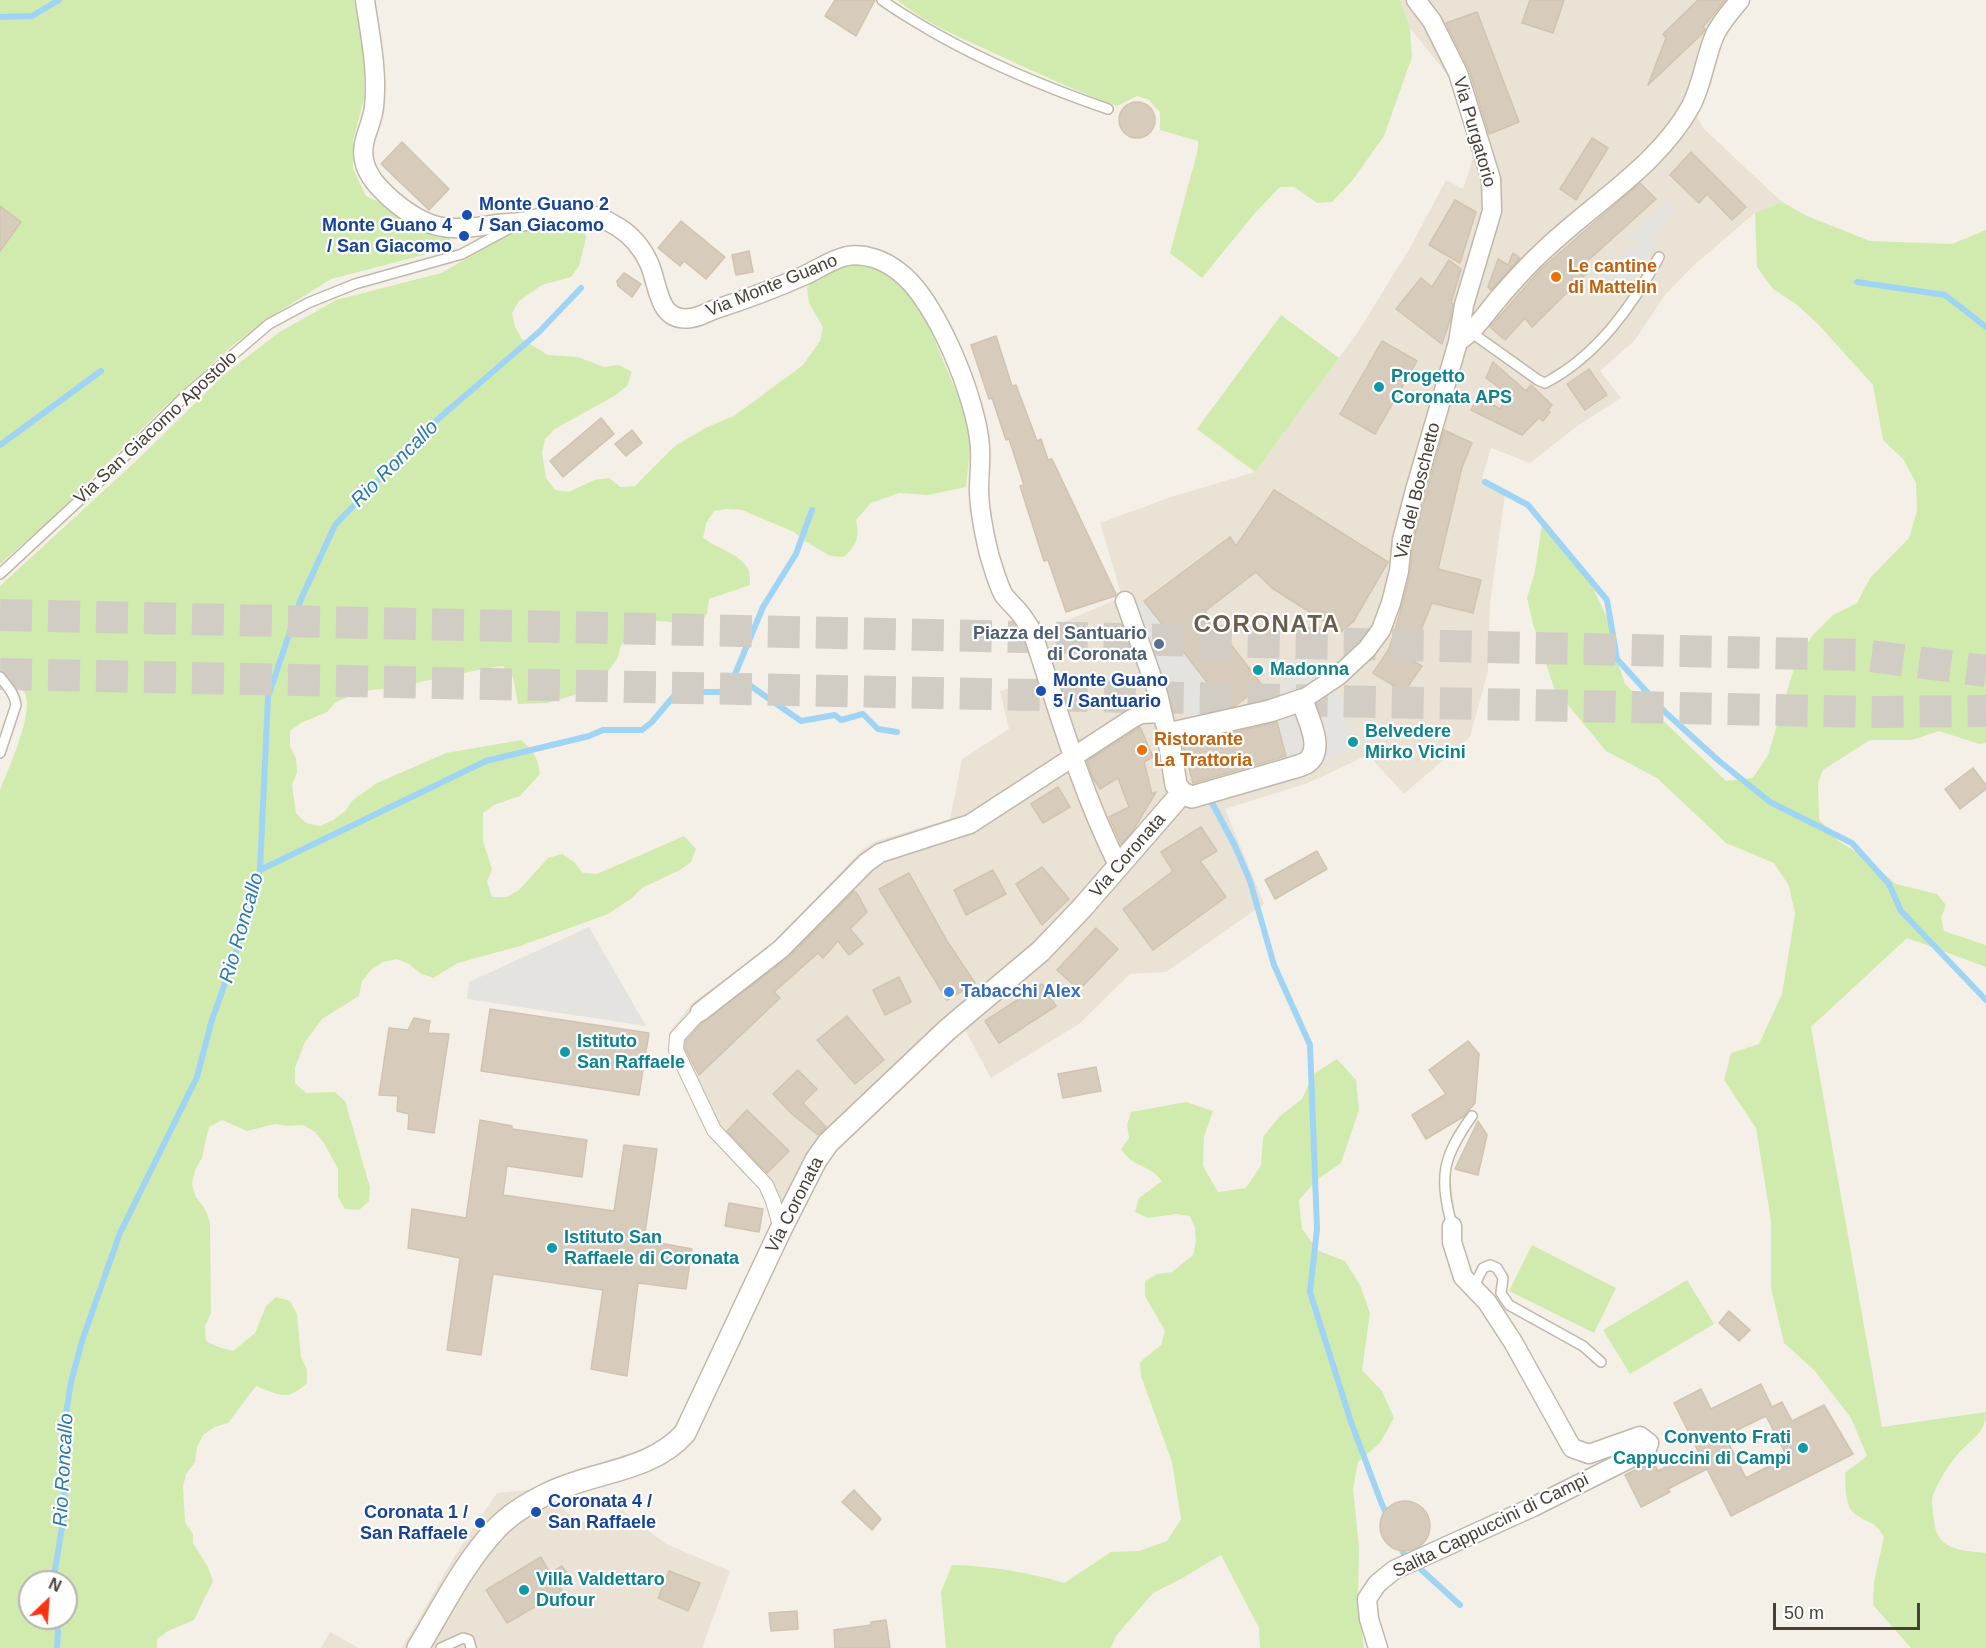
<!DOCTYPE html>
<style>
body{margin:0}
#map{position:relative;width:1986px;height:1648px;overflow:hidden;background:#f5f0e7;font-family:Arial,sans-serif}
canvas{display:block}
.north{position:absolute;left:18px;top:1570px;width:60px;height:60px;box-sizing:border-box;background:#fff;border:2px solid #b6b3af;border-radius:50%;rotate:25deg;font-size:16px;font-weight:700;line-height:24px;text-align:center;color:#484036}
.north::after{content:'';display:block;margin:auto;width:21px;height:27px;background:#ff3214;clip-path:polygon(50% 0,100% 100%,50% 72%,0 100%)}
.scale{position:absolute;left:1773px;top:1603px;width:147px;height:27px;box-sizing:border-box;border:3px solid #484036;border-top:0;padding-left:8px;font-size:18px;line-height:21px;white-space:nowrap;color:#484036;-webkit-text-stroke:4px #fff;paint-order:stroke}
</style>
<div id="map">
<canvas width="1986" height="1648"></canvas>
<div class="north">N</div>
<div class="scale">50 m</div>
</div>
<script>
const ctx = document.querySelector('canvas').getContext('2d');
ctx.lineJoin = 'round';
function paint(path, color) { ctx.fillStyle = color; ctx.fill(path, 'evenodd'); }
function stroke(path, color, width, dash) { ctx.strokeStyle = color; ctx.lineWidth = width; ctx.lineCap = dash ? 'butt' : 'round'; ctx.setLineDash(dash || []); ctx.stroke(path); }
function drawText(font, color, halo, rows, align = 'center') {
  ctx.font = font + ' Arial,sans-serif'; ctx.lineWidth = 4.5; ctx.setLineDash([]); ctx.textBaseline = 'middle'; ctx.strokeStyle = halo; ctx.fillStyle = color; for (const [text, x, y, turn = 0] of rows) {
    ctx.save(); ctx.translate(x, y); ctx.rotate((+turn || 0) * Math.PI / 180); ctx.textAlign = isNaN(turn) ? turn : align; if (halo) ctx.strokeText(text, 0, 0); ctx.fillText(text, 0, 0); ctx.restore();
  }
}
paint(new Path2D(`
 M1400,0h338l-48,104 13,24 79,74 -27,11 -62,53 -28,29 -30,45 -35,31 21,27 -45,29 -46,36 -39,-15 -9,30 23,16 -15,110 -2,67 -18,66 -66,57 -36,-39 -60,28 -83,26 39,95 -98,68 -36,2 -51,50 -88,54 -33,-61 -83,77 -94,130 -20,-35 -18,-16 -35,-38 -39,-82v-20l23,-30 82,-60 88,-93 14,-9 74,-22 12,-60 47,-30 -9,-38 39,-12 -13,-41 96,-41 -22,-74 71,-26 84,-25 103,-140 53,-86 35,-66 17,9 12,-37 -25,-74 -40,-50z
 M538,1489l34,27 18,9 32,-15 44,34 64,27 -28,77h-300l55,-96 40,-59z
 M330,1632l29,16h-38z`), '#e9e2d5');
paint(new Path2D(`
 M0,0h354l10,56v43l-11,42v28l13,27 13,6 30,21 41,14 -1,8 -29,11 -89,23 -62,39 -37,28 -71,64 -110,109 -51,45z
 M897,0h503l10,28 2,29 -28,79 -32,45 -20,21 -15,1 -23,-16h-14l-25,26 -53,65 -32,-25 28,-104v-8l-38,-11v-18l-11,-12 -12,-4 -20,10c-41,-15 -80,-33 -119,-51 -34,-16 -72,-31 -101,-55z
 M1782,202l25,14 63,25 82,3 34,-14v513l-7,1 -40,-13 -27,9h-42l-47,30 -5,13 1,36 19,22 24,14 34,29 41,10 9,11 -5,13 3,13 42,14v22l-79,-29 -96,89 71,400 104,-15c0,21 -14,26 -27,41 -9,9 -26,36 -27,48 0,6 1,13 2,19 2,31 28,30 52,33v95h-75l-38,-43 1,-23 10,-45c-10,-18 -15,-12 -29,-23 -11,-8 -9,-29 -10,-41l22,-17 -16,-38 -37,-48 -30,-27 -13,-55v-67l-15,-93 -32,-48 7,-27 28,-9 23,-50 13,-80 -6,-28 -15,-23 -48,-20 -69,-65 -51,-27 -52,-63 -21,-64 -6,-26 8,-27 7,-47 46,53 24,51 4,28 9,28 101,97 27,-3 15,-23 29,-97 16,-23 20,-20 24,-12 13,-25 39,-40 8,-27 -1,-28 -13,-24 -20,-19 -10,-55 -56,-62 -21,-19 -23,-15 -16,-22 -2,-54z
 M573,218l10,1 3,19 -7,28 -8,11 -29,8 -23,16 -7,12 3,14 7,12 26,16 30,2 26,10 15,-2 13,7 -5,14 -11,9 -61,34 -10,10 -3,14 4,25 9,12 14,2 25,-12 15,-2 12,9 14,-1 40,-40 32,-19 27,-11 69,-51 17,-24 3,-14 -14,-24 -2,-15 8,-12 32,-15 37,6 27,26 19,36 34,81 7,30 -5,47 -38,8 -29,-2 -28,10 -15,17c4,17 1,25 -12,37l-14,-1 -25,-15 -11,-9 -52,-22 -15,-1 -13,2 -8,12 -3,15c13,10 39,16 46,33 1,3 1,10 1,14l-41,14 -2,15 -9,11 -14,3 -14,-6 -13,-1 -15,4 -14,9 -7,12 -4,13 -8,11 -35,25 -27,8 -29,1 -5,-27 -10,-11 -15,2 -97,20 -28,3 -27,11 -9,10 -26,11 -11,8v15l6,12 1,14 -5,13 4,28 10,10 14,3 13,-6 12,-9 8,-11 24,-17 69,-30 75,-13c13,10 17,19 19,34l-20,22 -26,9 -11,8v28l9,28 -5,13 5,15h15l12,-7 29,-32 14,-4 12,8 9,11 14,1 87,-38 12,13 -5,13 -11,8 -38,18 -10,10 -24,16 -88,32 -62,17 -25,15 -13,-5 -11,-9 -12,-5 -14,3 -12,8 -9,11 -3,15 -37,23 -17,23 -10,26v15l11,10 29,-1 10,9 25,86 -1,14 -10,9 -14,-1 -7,-12v-28l-14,-26 -9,-11 -12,-7 -14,1 -14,-2 -28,7 -25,-11 -13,7 -7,31 -7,12 -3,14 4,13 9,12 5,13 1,91 -6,13 1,15 12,6 15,4 22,-18 11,-27 10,-9 14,4 7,13 4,43 6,13v13c-20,19 -28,12 -51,3l-28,37 -13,4 -12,8 -6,12 -2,15 -9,12 -3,13 2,35 8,12v9l15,24 5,14 -19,39 -26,11 -11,8v9h-157v-858c8,-20 32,-74 26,-93 -4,-14 -16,-23 -26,-32v-79l136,-125 89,-87 53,-41 58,-33 105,-27 76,-43zM30,1582h36v36h-36z
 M1281,315l58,43 -84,114 -58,-43z
 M1337,1059l19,21 3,30 -18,53 -23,16 -19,21 3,29 17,22 26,10 15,24 10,28 -8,57 20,21 12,27 -14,25 -22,19 -5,27 6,58 -1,56 6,45h-104l-1,-20 -38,-73 -42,25 -26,13 -37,43 -5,12h-165l-5,-56 11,-27c38,1 75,7 112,18l47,-31 28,-1 28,-10 14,-22 -9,-57 -31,-86 -1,-14 21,-17 4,-14 -20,-35v-15l12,-7 15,-2 21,-17 3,-13 -1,-14 -5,-12 -14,-2 -28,4 -13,-6 4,-14 23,-17c-14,-18 -28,-12 -41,-32l8,-11 -2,-13 4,-13 55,-10 27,9 -9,26 -1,29 15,26 28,-4 15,-23 2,-28 17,-21 22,-17 11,-25z
 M1532,1245l84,43 -22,45 -85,-42z
 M1687,1280l27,44 -84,50 -27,-44z`), '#d1ebae');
paint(new Path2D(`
 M1666,202l11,10 -26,25 6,11 -45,48 -15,-18 40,-34 -6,-11z
 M1125,601h19l85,110 -38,9 -20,-32 -13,6z
 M1318,656l9,12 34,78 -65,27 -8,-12 -12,-41 -16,-21z
 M589,927l57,99 -179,-27 2,-17z`), '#e5e3df');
stroke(new Path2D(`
 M0,17l32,-1 27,-16
 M1857,282l88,13 41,32
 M0,445l101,-74
 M1485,482l43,23 79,95 10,59 48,53 54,49 51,41 82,41 37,41 12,27 85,89
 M728,691l35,-84 33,-53 16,-44
 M1210,799l25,47 15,35 24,84 36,80 7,184 -7,63 41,130 30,80 23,52 56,51
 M260,870l226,-109 103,-25 14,-6h39l10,-8 26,-31 10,-2 15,3h24l18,-10 56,39 34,-6 6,5 22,-6 15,15 19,3
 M53,1582l12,-73 -2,-76 8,-51 11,-41 38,-108 77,-156 14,-54 33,-94 16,-59 8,-173 33,-98 34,-74 95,-99 109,-94 42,-44
 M55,1618l3,13 -1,17`), '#a0d4f5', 6);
const building = new Path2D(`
 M835,0h40l-19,36 -31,-20z
 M1530,0h34l-11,33 -31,-10z
 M1698,0h27l-22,27 2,2 -2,4 -55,52 18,-47 -3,-4z
 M1477,12l42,110 -30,12 -20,-65 -23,-46z
 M1119 120a18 18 0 1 1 36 0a18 18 0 1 1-36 0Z
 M1592,138l16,10 -32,52 -16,-11z
 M402,142l47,47 -20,21 -48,-46z
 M1691,152l55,55 -14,13 -25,-26 -8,9 -29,-28z
 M1640,183l16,16 -74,67 6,6 -56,55 -7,-9 -20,22 -15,-13 51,-58z
 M1455,200l21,12 -16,51 -31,-18z
 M0,206l21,16 -21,29z
 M681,221l44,36 -19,22 -22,-18 -4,5 -22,-18z
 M749,251l4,21 -17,3 -4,-20z
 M1513,253l7,5 -29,32 -3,-3 10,-28 10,6z
 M1449,260l12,9 -10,34 2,1 -2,13 -9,27 -46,-35 25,-31 11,9z
 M624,273l17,11 -9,13 -14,-11 -1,-5z
 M996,336l16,50 4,-1 21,56 4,-2 7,21 4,-1 64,135 -1,2 -49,16 -18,-52 -4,1 -24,-75 4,-1 -15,-46 -3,1 -14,-42 -3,1 -18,-54z
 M1382,341l35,20 -42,73 -35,-20z
 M1493,362l33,29 5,-6 21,20 -4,5 2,2 -7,9 -4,-3 -17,17 -51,-25 7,-14 22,13 9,-14 -23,-17z
 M1589,369l18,26 -22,15 -18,-26z
 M601,418l13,16 -51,43 -13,-16z
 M632,430l10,13 -16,13 -11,-12z
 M1444,430l28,13 -10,24 -24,102 43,11 -8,33 -41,-10 -23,56 13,7 -18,26 -31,-19 16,-24 10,-32 11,-43 3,-32z
 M1274,490l114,72 -35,60 -12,10 -69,-44 -16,-16 -51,39 57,74 -27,21 -8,2 -83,-107 86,-64 6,9z
 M1277,722l9,34 -93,27 -10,-38z
 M1140,727l13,30 -9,5 8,32 4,-2 -24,40 -11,12 -12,-27 20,-10 -11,-29 -18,11 -8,-13 -5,-15z
 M1973,768l13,17v4l-26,20 -15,-20z
 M1058,787l12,20 -27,16 -12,-19z
 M1201,827l16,24 -17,10 26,36 -73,53 -30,-41 50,-38 -12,-19z
 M1317,851l10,18 -52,30 -10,-19z
 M1042,867l27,32 -27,26 -26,-41z
 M993,870l13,24 -40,21 -12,-25z
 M909,873l38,68 28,42 -28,17 -68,-111z
 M854,891l4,4 9,17 -17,17 13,15 -14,11 -11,-14 -15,17 -5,-5 -44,39 6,6 -81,77 -14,-27 1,-7 16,-18 87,-66z
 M1096,928l22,21 -39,41 -22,-20z
 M899,977l12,25 -26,13 -12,-25z
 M1042,984l14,22 -57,37 -14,-22z
 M490,1009l159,24 -10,62 -158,-24z
 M847,1016l37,44 -29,24 -38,-44z
 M414,1018l16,3 -2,12 21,1 -15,99 -26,-4 1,-15 -12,-3 1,-15 -19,-1 10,-67 19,2z
 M1468,1041l11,13 -4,49 -12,14 -37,22 -14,-24 34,-21 -17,-24z
 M1096,1067l5,24 -38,7 -5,-24z
 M798,1070l19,19 -14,14 23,24 -8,8 -26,-21 -19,-20z
 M747,1110l42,41 -22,22 -40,-42z
 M480,1120l32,6v3l75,11 -5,37 -75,-11 -4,29 111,16 10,-66 33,4 -13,91 48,9 -6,40 -48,-6 -11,93 -36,-7 12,-79 -110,-16 -12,81 -34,-5 13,-92 -52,-10 4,-39 54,9z
 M1478,1121l9,14 -9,40 -23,-6z
 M729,1203l34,6 -4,23 -34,-6z
 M1729,1311l21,19 -11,11 -20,-18z
 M1761,1384l11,23 10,-5 10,19 32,-16 29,49 -122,62 -24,-47 -39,20 2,3 -29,15 -16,-32 28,-14 5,10 40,-20 -24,-48 27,-14 10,20zM1766,1416l21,41 -41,21 -21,-42z
 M854,1490l27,29 -9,11 -30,-28z
 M1380 1526a25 25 0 1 1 50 0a25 25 0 1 1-50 0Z
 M541,1557l9,16 12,-7 10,15 -12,7 2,3 -55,32 -21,-33z
 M669,1571l31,12 -12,28 -30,-13z
 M797,1611l1,18 -27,2 -2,-18z
 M886,1620l4,28h-55l-1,-18 37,-5v-3z`);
paint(building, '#d7ccbc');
stroke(building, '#d2c3af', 1.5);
stroke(new Path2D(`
 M0,615l1862,40 124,16
 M0,674l1873,38 113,-1`), '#d2cdc4', 32, [32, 16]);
const service = new Path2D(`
 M882,0c16,12 34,22 51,32 56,32 114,56 175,77
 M1472,333l66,47 7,3c52,-27 87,-77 114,-126
 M0,574l98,-91 87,-87 84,-72 39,-21 47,-19 107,-30 48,-26
 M0,677c7,9 15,17 16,28l-16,48
 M1452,1226c-13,-50 -10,-68 20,-110
 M1473,1288l10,-20 7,-3 7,3 6,10 -2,15 8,12 74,41 18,16
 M441,1648l22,-10 6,2 2,8`);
const pedestrian = new Path2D(`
 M700,1012l-23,25 -1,13 38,80 52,55 7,16 8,28`);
const minor = new Path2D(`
 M365,0c5,35 13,71 9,107 -2,19 -14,34 -10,53 3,16 15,28 27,39 37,32 58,33 105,25 10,-1 20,-1 30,-3 35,-8 58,-16 92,6 13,8 24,21 31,36 10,22 8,60 42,55 8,-1 15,-5 22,-8 31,-10 61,-21 90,-34 14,-6 29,-17 44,-20 18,-3 37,4 51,15 38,27 79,129 82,176 1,14 -1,28 -1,42 0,22 5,44 10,65 4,13 8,28 14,40 4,6 11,12 16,18 5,6 9,13 13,19 26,79 49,160 86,234
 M1458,342c17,-12 27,-27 40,-43 13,-15 26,-30 40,-43 50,-50 118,-87 153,-150 11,-21 14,-47 23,-69 5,-13 17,-26 26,-37
 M1125,601l33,93 7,30
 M1302,700l36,-24 29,-27 14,-19 10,-27 8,-32 3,-31 13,-50 43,-148 6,-37 28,-94 -1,-32 -33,-106 -26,-52 -16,-21
 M700,1012l81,-63 85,-86 14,-10 90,-29 163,-106 8,-4 21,-1
 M1378,1648l-9,-29 -2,-20 10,-15 17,-14 139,-63 106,-53 8,-5 2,-6 -9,-7 -51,18 -17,-6 -59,-106 -26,-40 -24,-25 -11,-35v-16`);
const tertiary = new Path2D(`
 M1302,700c5,17 24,50 4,63 -4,2 -10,4 -14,5l-100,29 -10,-4 -6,-8 -8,-51 102,-23z
 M418,1648c24,-40 46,-85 78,-119 14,-15 34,-27 53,-36 44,-22 102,-21 136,-60l96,-204 35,-69 12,-17 119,-113 94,-79 41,-43 100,-115`);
stroke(service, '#c1b8a9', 12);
stroke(pedestrian, '#c1b8a9', 16);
stroke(minor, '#c1b8a9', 21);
stroke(tertiary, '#c1b8a9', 24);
stroke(service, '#fff', 9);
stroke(pedestrian, '#fff', 14);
stroke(minor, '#fff', 18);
stroke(tertiary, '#fff', 21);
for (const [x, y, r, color] of [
 [467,215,6,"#1a4fb4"],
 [464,236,6,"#1a4fb4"],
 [1556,277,6,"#e8710a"],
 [1379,387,6,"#0f9aa8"],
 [1159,644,6,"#5c6f8a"],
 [1258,670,6,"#0f9aa8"],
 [1041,691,6,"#1a4fb4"],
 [1353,742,6,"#0f9aa8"],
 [1142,750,6,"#e8710a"],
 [949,992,6,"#3f7fe0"],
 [565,1052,6,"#0f9aa8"],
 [552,1248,6,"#0f9aa8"],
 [1803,1448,6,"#0f9aa8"],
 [536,1512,6,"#1a4fb4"],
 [480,1523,6,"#1a4fb4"],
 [524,1590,6,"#0f9aa8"]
]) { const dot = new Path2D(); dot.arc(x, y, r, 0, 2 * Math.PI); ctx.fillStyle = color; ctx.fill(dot); stroke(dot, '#fff', 2); }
drawText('18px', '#484036', '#fff', [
 ["Via Purgatorio",1474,132,74],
 ["Via Monte Guano",772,286,-22],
 ["Via San Giacomo Apostolo",156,428,-43],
 ["Via del Boschetto",1418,491,-76],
 ["Via Coronata",1128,856,-49],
 ["Via Coronata",795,1205,-63],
 ["Salita Cappuccini di Campi",1491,1526,-26]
]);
drawText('bold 18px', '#164399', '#fff', [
 ["Monte Guano 2",479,205],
 ["/ San Giacomo",479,226],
 ["Monte Guano 4",452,226,"right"],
 ["/ San Giacomo",452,247,"right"],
 ["Monte Guano",1053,681],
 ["5 / Santuario",1053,702],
 ["Coronata 4 /",548,1502],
 ["San Raffaele",548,1523],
 ["Coronata 1 /",468,1513,"right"],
 ["San Raffaele",468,1534,"right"]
], 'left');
drawText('bold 18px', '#c56008', '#fff', [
 ["Le cantine",1568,267],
 ["di Mattelin",1568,288],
 ["Ristorante",1154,740],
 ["La Trattoria",1154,761]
], 'left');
drawText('bold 18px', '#0d838f', '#fff', [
 ["Progetto",1391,377],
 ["Coronata APS",1391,398],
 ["Madonna",1270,670],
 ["Belvedere",1365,732],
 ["Mirko Vicini",1365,753],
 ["Istituto",577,1042],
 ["San Raffaele",577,1063],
 ["Istituto San",564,1238],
 ["Raffaele di Coronata",564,1259],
 ["Convento Frati",1791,1438,"right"],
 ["Cappuccini di Campi",1791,1459,"right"],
 ["Villa Valdettaro",536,1580],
 ["Dufour",536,1601]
], 'left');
drawText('bold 18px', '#4e5e75', '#fff', [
 ["Piazza del Santuario",1147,634],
 ["di Coronata",1147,655]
], 'right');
drawText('bold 18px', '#366cbe', '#fff', [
 ["Tabacchi Alex",961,992]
], 'left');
drawText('italic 20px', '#277ab2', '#fff', [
 ["Rio Roncallo",395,464,-45],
 ["Rio Roncallo",242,928,-74],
 ["Rio Roncallo",64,1470,-87]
]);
ctx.letterSpacing = '1.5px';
drawText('bold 24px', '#6c5e4c', '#fff', [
 ["CORONATA",1267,625]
]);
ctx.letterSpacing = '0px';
</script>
